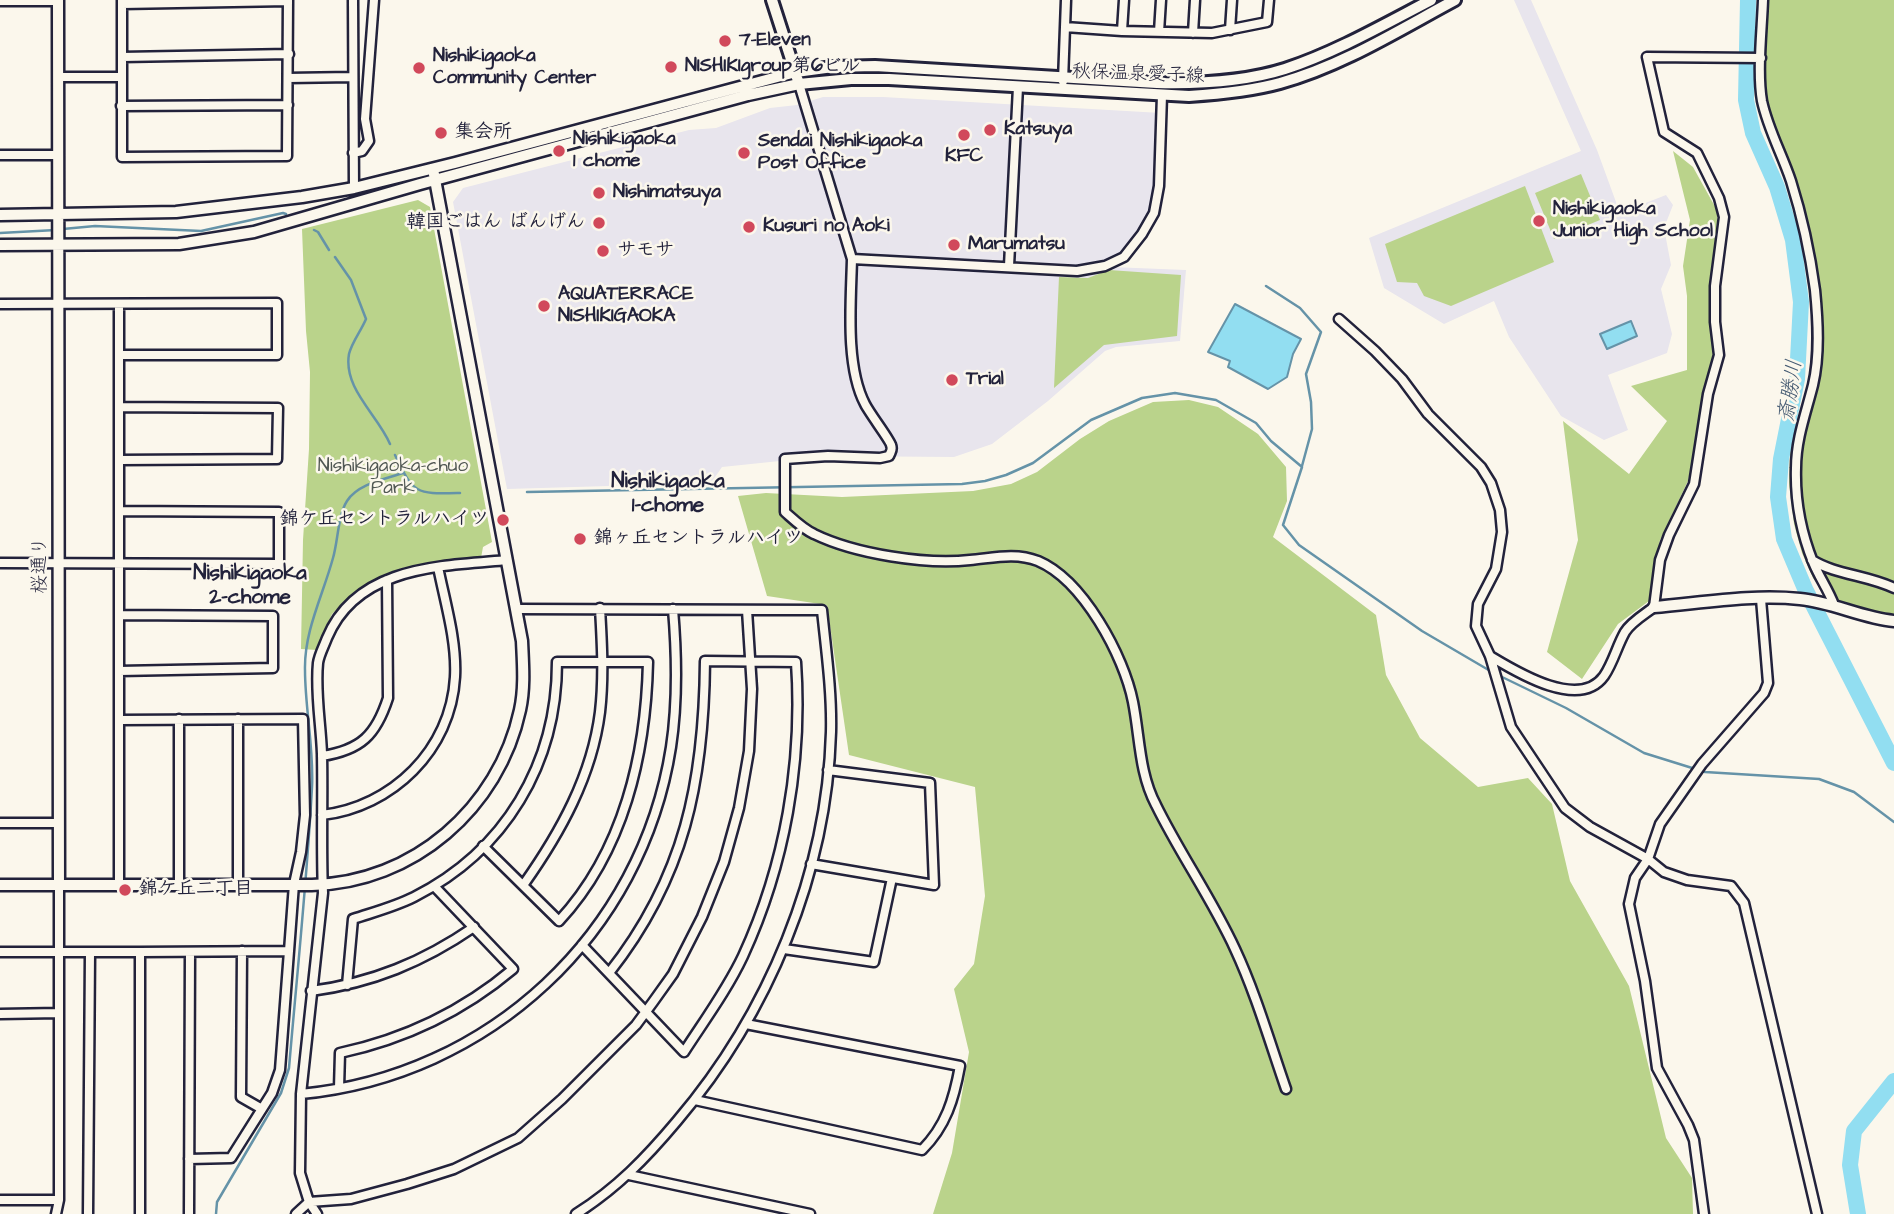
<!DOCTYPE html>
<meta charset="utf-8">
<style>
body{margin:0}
canvas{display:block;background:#fbf7ec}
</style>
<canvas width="1894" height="1214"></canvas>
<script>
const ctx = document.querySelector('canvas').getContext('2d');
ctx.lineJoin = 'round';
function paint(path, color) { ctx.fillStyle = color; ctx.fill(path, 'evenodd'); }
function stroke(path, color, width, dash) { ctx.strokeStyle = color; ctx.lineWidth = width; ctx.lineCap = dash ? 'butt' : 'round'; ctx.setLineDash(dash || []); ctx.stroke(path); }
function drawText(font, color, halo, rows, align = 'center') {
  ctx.font = font + ' "Architects Daughter","Klee One",sans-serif'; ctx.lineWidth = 5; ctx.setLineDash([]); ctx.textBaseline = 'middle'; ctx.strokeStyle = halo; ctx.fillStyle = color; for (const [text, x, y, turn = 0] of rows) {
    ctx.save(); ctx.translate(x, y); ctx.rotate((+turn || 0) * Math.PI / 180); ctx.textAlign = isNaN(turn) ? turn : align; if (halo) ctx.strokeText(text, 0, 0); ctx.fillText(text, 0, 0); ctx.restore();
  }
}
paint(new Path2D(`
 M1514,0h17l66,150 23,63 46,-18 7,10 -9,23 7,37 -10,24 11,45 -5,19 -59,22 20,55 -24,10 -43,-24 -52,-79 -15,-36 -50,23 -60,-36 -15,-50 212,-87z
 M823,97h60l278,16 -2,73 -17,48 -31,33 75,3 -6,71 -64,6 -11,4 -57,50 -56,43 -38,13 -126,-1 -106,11 -11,16 -204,6 -54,-287 10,-14 226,-58 27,-2 54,-20 27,-3z`), '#e8e5ed');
paint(new Path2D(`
 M1760,0h134v621l-60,-16 -21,-27 -11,-25 -8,-29 -5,-41 1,-29 15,-50 6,-42v-51l-5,-44 -8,-45 -11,-40 -19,-47 -10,-39z
 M1673,151l20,16 25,45 -5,50v95l-25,124 -28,59 -11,61 -31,23 -36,55 -35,-27 31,-112 -15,-119 66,53 38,-53 -36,-35 56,-16v-74l-4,-30 7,-46z
 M1581,174l19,46 -46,19 -19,-46z
 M1525,186l29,76 -103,44 -27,-10 -7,-13 -20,-1 -12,-38z
 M418,200l12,7 62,335 -9,5 -2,11 -79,10 -31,15 -18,11 -21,20 -15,36 -16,-1 2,-109 6,-91 1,-77 -4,-41 -4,-102z
 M1109,270l72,5 -4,61 -73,9 -50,43 5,-111 29,1z
 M1189,400l29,7 40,27 28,33 1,34 -14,36 103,78 10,60 34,63 58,49 50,-9 24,26 18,77 59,105 37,152 26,40 1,36h-760l19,-61 17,-101 -15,-63 20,-25 11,-68 -10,-109 -126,-32 -22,-150 -60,-9 -29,-100 28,-3 76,4 131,-6 38,-7 26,-12 43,-33 29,-18 44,-19z`), '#bad38b');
const water = new Path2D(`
 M1235,304l66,35 -8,15 -6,23 -19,12 -40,-22 2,-6 -22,-9z
 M1631,321l6,15 -30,13 -7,-15z`);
paint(water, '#92def1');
stroke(water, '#6593a8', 2);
stroke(new Path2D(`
 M63,229l32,-3 106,5 82,-18 3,1
 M314,230l4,2 11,18
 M0,233l56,-3
 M335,257l16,23 15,39c-5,12 -14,23 -17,35 -6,35 29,61 41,90
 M1266,286l34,22 21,24 -15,42 5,28 1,27 -10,37
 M395,455c19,40 21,39 65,38
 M527,492l435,-8 23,-3 21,-6 27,-12 58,-43 51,-22 33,-5 41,7 40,23 15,18 31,26 -19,58 16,20 123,86 70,41
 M1498,675l68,33 78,45 61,19 114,7 35,13 40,30
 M216,1214l1,-12 64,-109 8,-25c8,-94 18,-187 23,-281 2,-39 -7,-78 -7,-117 -1,-39 18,-75 28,-112 5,-17 5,-43 14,-57 11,-17 38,-22 56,-28`), '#6593a8', 2.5);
stroke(new Path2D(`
 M1748,0l-2,100 7,33 24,54 16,53 8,62 -4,77 -16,80 -3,38 6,42 22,52 88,172
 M1858,1214l-8,-49 4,-34 40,-50`), '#92def1', 16);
const minor = new Path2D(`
 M122,0v157l165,-1 1,-156
 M353,0l1,188
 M1763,0c-1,30 -6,72 -1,101 6,28 20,53 29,80 11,35 19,72 24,109 3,31 5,65 -2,95 -7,28 -17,54 -17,83 -1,32 5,64 17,94 6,15 15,27 21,43
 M0,1h58
 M122,4l166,-3
 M1065,27l57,4 90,2 55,-11 2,-22
 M1230,30l2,-30
 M1122,31l2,-31
 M1159,32l2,-32
 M1193,33l2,-33
 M122,57l167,-3
 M58,77h63
 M288,78l64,-1
 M1063,81l3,-81
 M799,84l53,175 225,12 28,-5 19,-9 18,-23 12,-21 5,-27 3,-91
 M121,106l167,-1
 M353,153l9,-2 7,-10 -4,-22 9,-119
 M0,155h58
 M852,259c-1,42 -7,107 13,145 5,10 25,36 26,41 2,5 0,6 -2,11l-9,2 -52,-2 -43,3v53c9,8 18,17 29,22 41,20 112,31 156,26 23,-2 45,-8 68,1 45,19 86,95 95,141 7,35 6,71 23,103 24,49 56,94 79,144 21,45 35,94 51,140
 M1009,266l9,-179
 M0,304l277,-1v52h-158
 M1339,319l36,32 27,28 26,35 53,53 10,16 9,27 2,22 -6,37 -18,35 -2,22 14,30 21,71 54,81 25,19 58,32 16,13 23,8 44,6 13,17 73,311
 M119,407l159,1 -1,51 -158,1
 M1812,560c24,15 55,15 82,28
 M0,563l279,1v-52l-160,-1
 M516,609l306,1c4,40 10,81 9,122 -4,142 -63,282 -154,389 -31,37 -60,67 -101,93
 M119,615l154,1v52l-154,3
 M1490,656c25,15 89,55 114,20 9,-13 13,-30 21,-44 6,-10 20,-18 29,-25l6,-47 9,-25 25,-51 14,-90 11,-39 -4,-33v-36l9,-69 -5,-19 -22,-45 -33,-21 -17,-75 114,1
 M179,719v166
 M238,719v166
 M119,720l184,-1 2,96 -4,37 -7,32 -5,67 -149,1v262
 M322,756c39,-6 54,-21 66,-58l-1,-118
 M322,815c70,-8 129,-65 133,-138 2,-36 -10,-75 -17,-110
 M0,823h58
 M811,864l123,21 -4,-102 -102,-13
 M524,884c36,-51 68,-108 76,-172 4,-35 2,-69 0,-104
 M119,885v-581
 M582,945l102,107c20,-31 43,-62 59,-96 42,-91 60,-194 53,-294l-91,-1c-1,120 -20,216 -96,312
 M784,949l90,13 18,-84
 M242,951l-1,146 21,12
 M0,952h140
 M347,985l6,-66c21,-7 41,-12 61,-22 91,-46 143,-133 143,-235h91c-2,92 -24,189 -89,259l-76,-75
 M311,991c61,-8 112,-29 163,-64
 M0,1014l59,-1
 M339,1088l1,-35c65,-14 122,-41 173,-84l-79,-83
 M301,1094c188,-18 341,-160 370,-347 7,-46 6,-91 2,-138
 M695,1100l227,50c24,-24 32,-51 38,-84l-214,-42
 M189,1159l42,-1 41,-65 8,-23 9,-119
 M629,1175l181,39
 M0,1200h59
 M56,1214l3,-14v-316
 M88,1214l2,-261
 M189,1214l1,-262
 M296,1214l13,-12 42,-3 56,-15 47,-15 64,-31 44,-39 74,-74 17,-23 20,-28 29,-57 22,-55 15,-54 10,-57 3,-62 -5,-79
 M317,1214l-8,-12 -9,-29 1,-79 22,-201c-2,-46 0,-92 -1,-139 -1,-30 -7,-61 -4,-91 1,-8 6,-17 9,-25 30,-72 113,-72 180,-78
 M1704,1214l-10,-74 -6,-15 -31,-57 -12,-87 -16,-77 6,-26 13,-19 12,-35 42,-60 62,-71 4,-10 -7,-84`);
const tertiary = new Path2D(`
 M58,0l1,884
 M0,215l176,-3 126,-15 52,-9 101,-25 341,-91
 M0,245l179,-1 75,-12 166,-48 328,-89 51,-11
 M1654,607c48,-4 98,-13 146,-8 32,3 62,19 94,22
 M0,885h312c101,-2 187,-77 208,-175 5,-23 3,-46 2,-69l-89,-472`);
const secondary = new Path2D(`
 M772,0l27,84 52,-5h38l300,17c30,-2 62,-5 91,-13 62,-17 119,-53 175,-83
 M796,72l37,-5 42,-1 282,17c43,1 87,-1 128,-14 51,-17 98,-44 146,-69`);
stroke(minor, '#22223b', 13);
stroke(tertiary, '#22223b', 15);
stroke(secondary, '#22223b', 16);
stroke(minor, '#fbf7ec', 8);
stroke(tertiary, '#fbf7ec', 10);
stroke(secondary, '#fbf7ec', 10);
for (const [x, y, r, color] of [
 [725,41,7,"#d1495b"],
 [671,67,7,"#d1495b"],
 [419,68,7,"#d1495b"],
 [990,130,7,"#d1495b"],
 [441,133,7,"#d1495b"],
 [964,135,7,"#d1495b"],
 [559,151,7,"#d1495b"],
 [744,153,7,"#d1495b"],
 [599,193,7,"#d1495b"],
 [1539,221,7,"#d1495b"],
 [599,223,7,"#d1495b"],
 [749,227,7,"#d1495b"],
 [954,245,7,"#d1495b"],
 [603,251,7,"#d1495b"],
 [544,306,7,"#d1495b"],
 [952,380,7,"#d1495b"],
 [503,520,7,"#d1495b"],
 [580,539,7,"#d1495b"],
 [125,890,7,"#d1495b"]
]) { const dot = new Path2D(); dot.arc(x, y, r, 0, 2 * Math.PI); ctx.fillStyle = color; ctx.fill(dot); stroke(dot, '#fbf7ec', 2.5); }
drawText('bold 19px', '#22223b', '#fbf7ec', [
 ["7-Eleven",739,41],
 ["Nishikigaoka",433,57],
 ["Community Center",433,79],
 ["NISHIKIgroup第6ビル",685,67],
 ["Katsuya",1004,130],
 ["集会所",455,133],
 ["Nishikigaoka",573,140],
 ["1 chome",573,162],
 ["Sendai Nishikigaoka",758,142],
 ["Post Office",758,164],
 ["KFC",964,157,"center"],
 ["Nishimatsuya",613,193],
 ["Nishikigaoka",1553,210],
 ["Junior High School",1553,232],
 ["韓国ごはん ばんげん",585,223,"right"],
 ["Kusuri no Aoki",763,227],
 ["Marumatsu",968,245],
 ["サモサ",617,251],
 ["AQUATERRACE",558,295],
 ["NISHIKIGAOKA",558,317],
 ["Trial",966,380],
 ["錦ケ丘セントラルハイツ",489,520,"right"],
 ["錦ヶ丘セントラルハイツ",594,539],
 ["錦ケ丘二丁目",139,890]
], 'left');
drawText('19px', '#22223b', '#fbf7ec', [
 ["秋保温泉愛子線",1138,75,2],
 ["桜通り",41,565,-90]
]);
drawText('19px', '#505753', '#fbf7ec', [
 ["Nishikigaoka-chuo",393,467],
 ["Park",393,489]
]);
drawText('italic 21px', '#445a72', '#fbf7ec', [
 ["斎勝川",1792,391,-82]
]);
drawText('bold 21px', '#22223b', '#fbf7ec', [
 ["Nishikigaoka",668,483],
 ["1-chome",668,507],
 ["Nishikigaoka",250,575],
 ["2-chome",250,599]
]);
</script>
